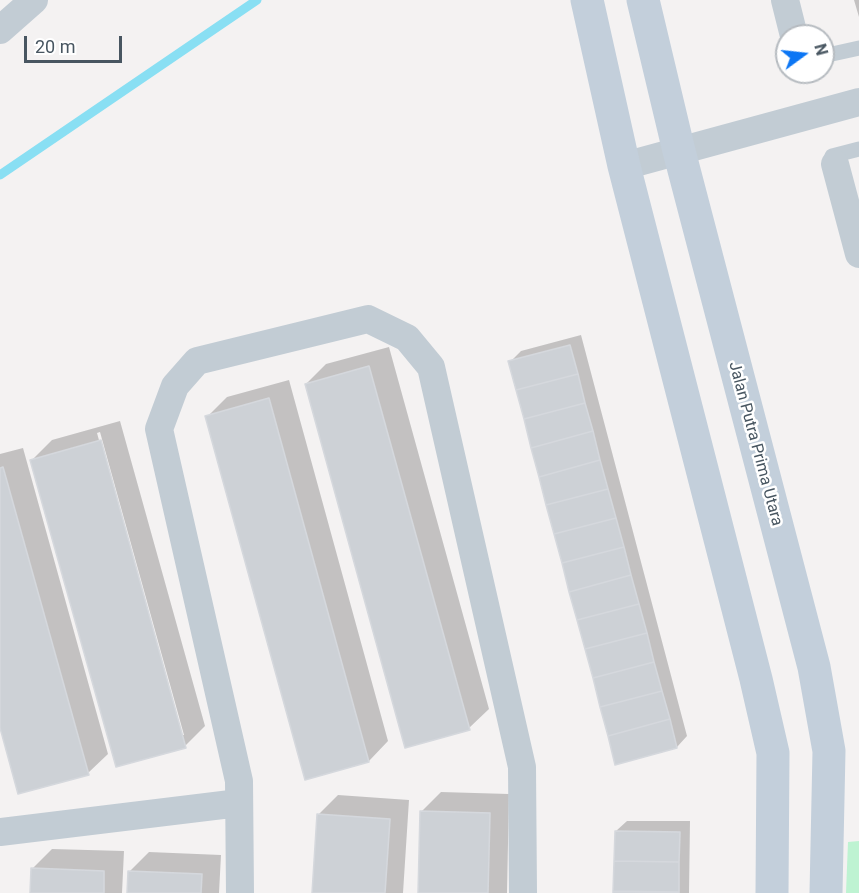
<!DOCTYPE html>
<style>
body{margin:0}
#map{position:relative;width:859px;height:893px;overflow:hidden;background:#f4f2f2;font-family:Roboto,sans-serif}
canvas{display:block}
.north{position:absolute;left:775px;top:24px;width:60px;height:60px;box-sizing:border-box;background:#fff;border:2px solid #b6bbc0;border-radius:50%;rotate:75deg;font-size:16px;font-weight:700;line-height:24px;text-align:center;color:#485661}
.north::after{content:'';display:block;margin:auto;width:21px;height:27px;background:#0c76f4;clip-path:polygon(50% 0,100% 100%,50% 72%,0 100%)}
.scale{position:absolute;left:24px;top:36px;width:98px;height:27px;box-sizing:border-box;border:3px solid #485661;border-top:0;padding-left:8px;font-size:18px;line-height:21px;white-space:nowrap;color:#485661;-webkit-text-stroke:4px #fff;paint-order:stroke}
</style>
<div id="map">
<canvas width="859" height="893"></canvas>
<div class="north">N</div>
<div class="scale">20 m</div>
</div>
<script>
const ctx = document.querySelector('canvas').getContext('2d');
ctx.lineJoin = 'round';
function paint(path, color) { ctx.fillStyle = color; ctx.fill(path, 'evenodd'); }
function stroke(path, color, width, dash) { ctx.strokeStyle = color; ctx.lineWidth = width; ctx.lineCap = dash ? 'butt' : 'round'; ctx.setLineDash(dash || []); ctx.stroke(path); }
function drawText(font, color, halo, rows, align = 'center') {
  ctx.font = font + ' Roboto,sans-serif'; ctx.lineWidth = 5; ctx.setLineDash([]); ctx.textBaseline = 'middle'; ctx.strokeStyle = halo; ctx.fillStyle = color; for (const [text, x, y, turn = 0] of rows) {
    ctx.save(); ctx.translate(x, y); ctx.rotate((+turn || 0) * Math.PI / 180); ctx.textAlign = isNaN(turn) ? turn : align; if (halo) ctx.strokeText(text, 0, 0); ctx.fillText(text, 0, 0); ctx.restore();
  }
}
paint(new Path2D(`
 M859,841v52h-13l2,-51z`), '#bef3d2');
paint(new Path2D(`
 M854,0h5v17z
 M581,335l106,401 -10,11 -61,16 -106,-401 11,-11z
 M389,347l100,362 -20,19 -163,-344 20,-20z
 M289,380l99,361 -19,20 -162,-344 20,-20z
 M120,421l85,305 -20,20 -153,-286 20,-20zM100,432l84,303h-3l-84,-302z
 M23,448l85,306 -20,19 -88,-51v-268z
 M441,792l68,2 -2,99h-88l2,-81z
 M338,795l71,5 -6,93h-90l5,-78z
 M627,821h63l-1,72h-74l1,-62z
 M52,849l72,2 -2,42h-91l1,-24z
 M149,852l72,3 -2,38h-90v-21z`), '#0003');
stroke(new Path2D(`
 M0,175l257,-175`), '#89dff3', 9);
const building = new Path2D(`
 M570,345l8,29 -62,16 -8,-29z
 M369,366l101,364 -65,18 -100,-364z
 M578,374l7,29 -61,16 -8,-29z
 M269,398l100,364 -64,18 -100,-364z
 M585,403l8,28 -62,17 -7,-29z
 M593,431l7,29 -61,17 -8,-29z
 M101,440l85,308 -70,19 -86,-307z
 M600,460l8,29 -62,16 -7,-28z
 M3,467l86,308 -71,19 -18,-66v-260z
 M608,489l8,29 -62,16 -8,-29z
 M616,518l8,29 -62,16 -8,-29z
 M624,547l7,28 -62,17 -7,-29z
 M631,575l8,29 -62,16 -8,-28z
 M639,604l8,29 -62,16 -8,-29z
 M647,633l7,29 -61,16 -8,-29z
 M654,662l8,29 -62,16 -7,-29z
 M662,691l8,28 -62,17 -8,-29z
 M670,719l7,29 -62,17 -7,-29z
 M420,811l70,2 -2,80h-70z
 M317,814l73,5 -5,74h-73z
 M615,831l65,1 -1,30 -65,-1z
 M614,861l65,1v30l-66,-1z
 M31,868l73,3v22h-74z
 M128,871l74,3 -1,19h-74z
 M613,891l66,1v1h-66z`);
paint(building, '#cdd1d6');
stroke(building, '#d5d8dd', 1.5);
stroke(new Path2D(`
 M823,56l36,-8
 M835,164l-3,-8 27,-7`), '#c2ccd4', 15);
stroke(new Path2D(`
 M785,0l9,36
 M0,30l34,-30
 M835,164l24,90
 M624,166l235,-64
 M0,832l239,-29
 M240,893l-1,-112 -80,-352 16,-43 22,-25 171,-42 39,19 24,29 91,400 1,126`), '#c2ccd4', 28);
stroke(new Path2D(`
 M587,0l37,166 132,513 17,74 -1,140
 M643,0l36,151 135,516 15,84 -3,142`), '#c3cfdb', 33);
drawText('16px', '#485661', '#fff', [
 ["Jalan Putra Prima Utara",755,444,75]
]);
</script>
